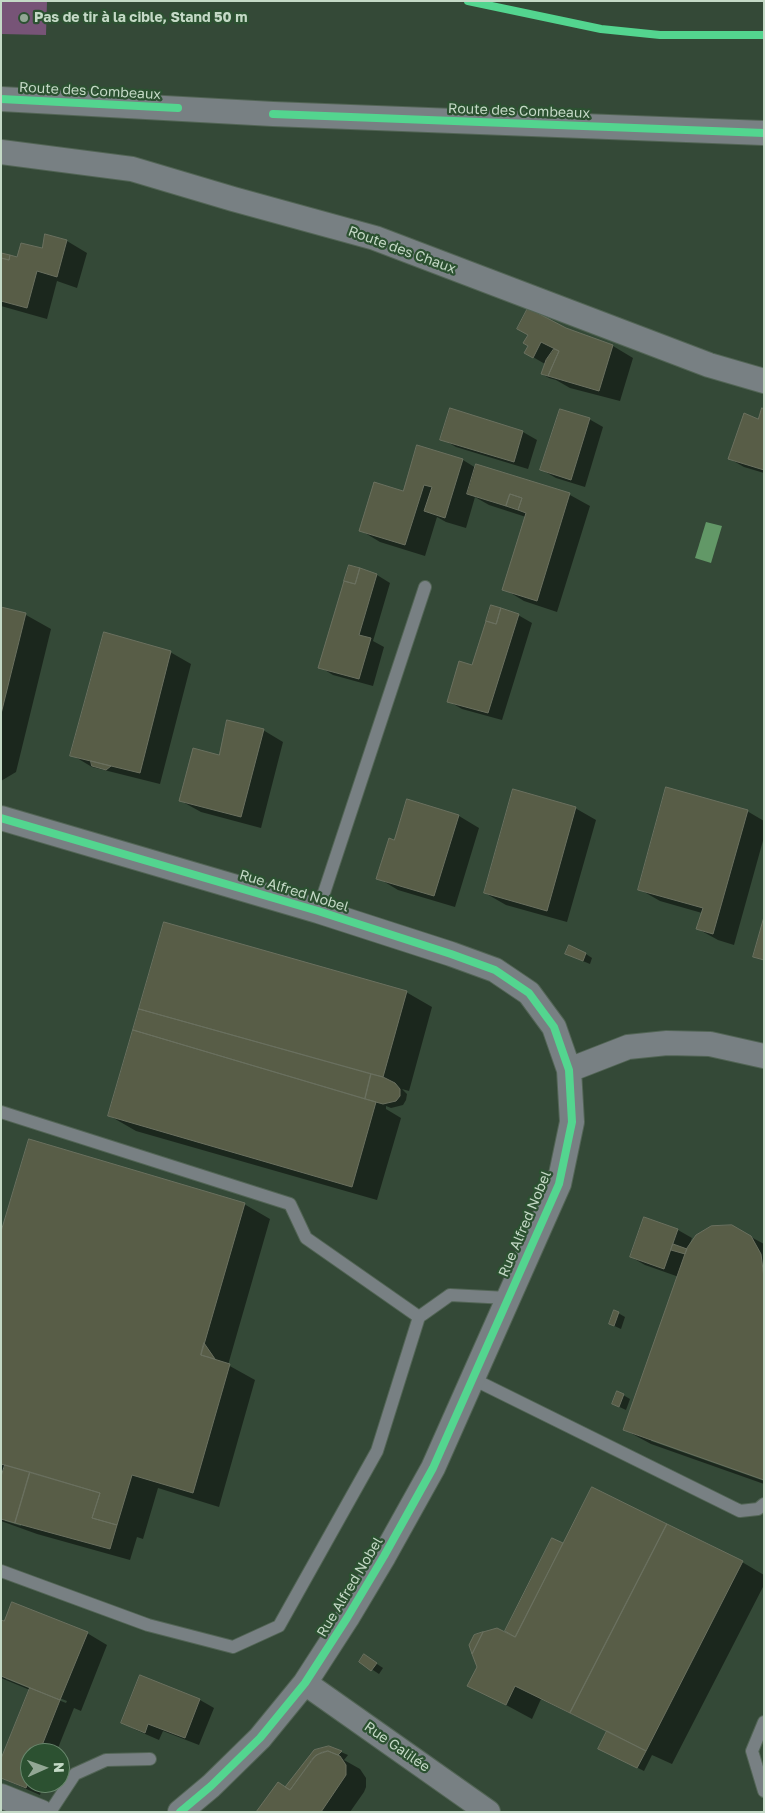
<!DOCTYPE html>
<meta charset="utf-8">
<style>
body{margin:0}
#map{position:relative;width:765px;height:1813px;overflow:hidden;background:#344937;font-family:"Golos Text",sans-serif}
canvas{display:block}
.frame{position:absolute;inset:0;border:2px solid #c4d9c6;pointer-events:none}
.north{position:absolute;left:20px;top:1743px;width:50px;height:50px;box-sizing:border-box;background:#2c5131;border:1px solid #69876d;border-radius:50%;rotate:88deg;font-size:14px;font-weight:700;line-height:20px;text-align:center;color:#c4d9c6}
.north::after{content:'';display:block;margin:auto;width:18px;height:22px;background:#92a794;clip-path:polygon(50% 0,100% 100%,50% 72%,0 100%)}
</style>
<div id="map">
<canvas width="765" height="1813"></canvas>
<div class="frame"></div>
<div class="north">N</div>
</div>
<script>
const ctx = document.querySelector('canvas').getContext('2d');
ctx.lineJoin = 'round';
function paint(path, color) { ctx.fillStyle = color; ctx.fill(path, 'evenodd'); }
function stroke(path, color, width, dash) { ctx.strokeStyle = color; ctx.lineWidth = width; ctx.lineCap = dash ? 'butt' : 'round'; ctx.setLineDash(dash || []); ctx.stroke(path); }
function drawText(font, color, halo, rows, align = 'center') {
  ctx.font = font + ' "Golos Text",sans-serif'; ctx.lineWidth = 4.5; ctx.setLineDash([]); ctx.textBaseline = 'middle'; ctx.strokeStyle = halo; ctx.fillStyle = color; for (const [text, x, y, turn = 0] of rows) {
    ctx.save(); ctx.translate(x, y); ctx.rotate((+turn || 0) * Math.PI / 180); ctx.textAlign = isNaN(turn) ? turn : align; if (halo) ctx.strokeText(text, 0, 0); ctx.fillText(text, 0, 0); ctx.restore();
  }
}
paint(new Path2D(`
 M1,1h46l-1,34 -45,-1z`), '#775477');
paint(new Path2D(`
 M706,522l16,4 -11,37 -16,-5z`), '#629867');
paint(new Path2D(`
 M67,241l20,12 -10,35 -20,-7 -10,38 -46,-13v-52l17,5z
 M565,329l48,17 20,12 -13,43 -50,-13 -14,-8 -7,-2 -7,-4 3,-10 -19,-11 3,-7z
 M450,410l73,22 14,8 -9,29 -72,-22 -14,-8z
 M764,410v63l-20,-6 -14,-8 29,-38z
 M589,419l14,8 -18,60 -29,-9 -14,-8z
 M418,446l45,14 13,8 1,-3 93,30 20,11 -33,106 -33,-11 -20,-12 22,-72 -37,-12 -14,-8 -9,31 -20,-6 -9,-5 -12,39 -45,-14 -20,-12 44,-38z
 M377,575l13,8 -17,58 11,6 -11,39 -40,-11 -13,-8z
 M1,608l25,7 25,14 -35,143 -15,9z
 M518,615l14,8 -30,97 -40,-11 -14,-8z
 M170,652l21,12 -31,120 -68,-17 -20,-12z
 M263,730l20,12 -22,86 -60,-16 -20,-11 38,-45z
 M575,808l21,12 -29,102 -61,-17 -21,-12z
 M747,811l17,10v16l-30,108 -16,-5 -20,-11 4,-16 -42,-12 -21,-12z
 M459,816l20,12 -24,79 -57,-17 -20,-12 17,-37z
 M165,923l241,69 26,15 -23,84 -7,-2 5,5 -1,6 -3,5 -12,3 -5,-2v3l15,9 -24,82 -241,-69 -26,-15z
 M586,954l6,4 -2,6 -17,-7z
 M244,1204l26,15 -42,146 27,15 -36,127 -61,-19 -15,51 -6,-2 -7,23 -93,-26 -36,-13v-39l3,-11 -3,-1v-234zM5,1519l16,4v3l-16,-5z
 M644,1219l34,11 14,8 -4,10 63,-11 13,7v234l-113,-40v3l113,40v3l-113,-40 -26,-14 54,-153 -34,-12 -14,-8z
 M618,1313l7,4 -4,12 -11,-5z
 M623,1395l7,4 -4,11 -13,-6z
 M553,1539l11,6 178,17 22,13v10l-92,179 -20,-9 -8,16 -38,-19 2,-20 -67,-33 -9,20 -63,-34 48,-45 1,-2 -11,-7z
 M1,1621l86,12 20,12 -26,66 -7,-3 -18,45h-26v30h14l-4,12 -39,-17 29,-88 -29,-12zM6,1677l61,24 -1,2 -60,-24z
 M371,1660l12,8 -4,6 -18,-12z
 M140,1676l60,24 14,8 -15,37 -36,-14 -4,9 -23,-10 -14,-8z
 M329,1747l19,8 -4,5 16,9 6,9v9l-2,5 -14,20h-92l28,-24 29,-37z`), '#0007');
const building = new Path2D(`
 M45,234l22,6 -10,37 -20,-6 -10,37 -26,-7v-43l8,2 1,-5 7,2 4,-14 21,5z
 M1,253l9,2 -1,5 -8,-2z
 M528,308l38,20 47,17 -14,46 -51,-15 11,-25 -18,-9 -8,16 -9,-5 4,-7 -5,-3 5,-8 -11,-6z
 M554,349l5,2 -11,25 -7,-2 5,-14z
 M450,408l73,23 -9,31 -74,-22z
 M762,408l2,1v61l-36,-11 16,-46 14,6z
 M560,409l30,9 -19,62 -31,-10z
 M417,445l46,14 -18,59 -21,-7 8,-24 -8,-2 -19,60 -46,-14 15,-49 29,9z
 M476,464l94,29 -33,108 -35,-11 24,-77 -8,-3 4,-12 -12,-4 -4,12 -39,-12z
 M510,494l12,4 -4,12 -12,-4z
 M349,565l11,3 -5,16 -11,-3z
 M360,568l17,6 -18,61 12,3 -12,41 -41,-11 26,-87 11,3z
 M491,605l10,3 -5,16 -10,-3z
 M1,607l25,6 -25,101z
 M501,608l18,6 -31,99 -41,-11 12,-41 13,4 14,-44 10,3z
 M104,632l67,19 -31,122 -70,-17z
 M227,720l37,9 -23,88 -62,-16 14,-53 26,7z
 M91,761l20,5 -5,4 -14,-4z
 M666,787l82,23 -35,124 -17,-5 7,-21 -65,-18z
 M513,789l63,18 -29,104 -63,-18z
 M407,799l52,16 -25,81 -58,-17 13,-41 5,2z
 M764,917v43l-11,-3z
 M164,922l243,69 -24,86 -244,-68z
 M569,945l17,8 -3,8 -18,-7z
 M139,1009l232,65 -6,25 -232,-69z
 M133,1030l243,72 -24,85 -244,-71z
 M371,1074l12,3 12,6 5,6v7l-4,5 -13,3 -18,-5z
 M29,1139l216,64 -44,152 29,9 -37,129 -61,-18 -15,50 -25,-7 8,-25 -99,-29v-232z
 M644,1217l34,12 -14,40 -34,-12z
 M732,1225l19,11 10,18 3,24v202l-141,-50 64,-182 9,-13 15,-9z
 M673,1244l14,5 -2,5 -14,-4z
 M614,1310l5,2 -5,14 -5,-2z
 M204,1343l11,16 -14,-4z
 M617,1391l7,3 -5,13 -7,-3z
 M5,1465l25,7 -15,51 -14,-4v-42z
 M30,1472l70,21 -8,25 25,7 -7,24 -95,-26z
 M592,1487l75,37 -97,189 -55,-27 -9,19 -39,-19 10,-19 -5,-13 11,-22 14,-4 18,9z
 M667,1524l76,37 -97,190 -76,-38z
 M552,1538l11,5 -48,94 -10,-6z
 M12,1602l76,30 -28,68 -59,-24v-56l3,1z
 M483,1632l-11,22 -3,-9 5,-10z
 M364,1654l13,9 -6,8 -12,-9z
 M140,1675l60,24 -15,39 -37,-14 -3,9 -24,-10z
 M30,1688l30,12 -21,53h-9v24l-4,11 -25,-10v-19z
 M607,1731l39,20 -9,17 -39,-19z
 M329,1746l13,5 -4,4 -10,-4 -12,4 -26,35 -5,-3 29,-37z
 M328,1751l12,5 6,9v10l-25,37h-65l22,-30 12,8 23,-32 7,-5z`);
paint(building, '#585d47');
stroke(building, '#6a705f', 1);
const service = new Path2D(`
 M318,911l107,-324
 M1,1112l289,92 16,34 113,79
 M473,1379l267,132 18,-2 6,-5
 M1,1571l147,54 85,22 46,-21 98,-175 42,-134 31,-22 57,3
 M764,1722l-12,29 12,40
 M50,1812l25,-38 31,-14 44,-1`);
const minor = new Path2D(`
 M1,99l272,15 491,19
 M1,152l131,17 101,30 142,39 334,127 55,16
 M1,818l317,93 133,43 44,16 34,23 25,34 15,43 3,52 -13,62 -126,284 -49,88 -37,62 -42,65 -45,55 -49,48 -31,26
 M569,1070l59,-23 39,-4 43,1 54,12
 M305,1683l183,129
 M1,1796l40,16`);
stroke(service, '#526455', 14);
stroke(minor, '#526455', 26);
stroke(service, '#788083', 12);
stroke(minor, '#788083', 24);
stroke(new Path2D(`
 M468,1l133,28 59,6h104
 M1,99l177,9
 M273,114l491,19
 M1,818l317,93 133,43 44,16 34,23 25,34 15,43 3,52 -13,62 -126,284 -49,88 -37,62 -42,65 -45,55 -49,48 -31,26`), '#53d58f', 8);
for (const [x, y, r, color] of [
 [24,18,5,"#92a794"]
]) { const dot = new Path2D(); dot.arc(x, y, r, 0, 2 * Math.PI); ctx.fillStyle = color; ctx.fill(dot); stroke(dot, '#2c5131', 2); }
drawText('bold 14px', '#c4d9c6', '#2c5131', [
 ["Pas de tir à la cible, Stand 50 m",34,18]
], 'left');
drawText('14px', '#c4d9c6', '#2c5131', [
 ["Route des Combeaux",90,91,3],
 ["Route des Combeaux",519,111,2],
 ["Route des Chaux",402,250,20],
 ["Rue Alfred Nobel",294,891,17],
 ["Rue Alfred Nobel",525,1224,-67],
 ["Rue Alfred Nobel",350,1587,-59],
 ["Rue Galilée",397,1747,35]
]);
</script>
